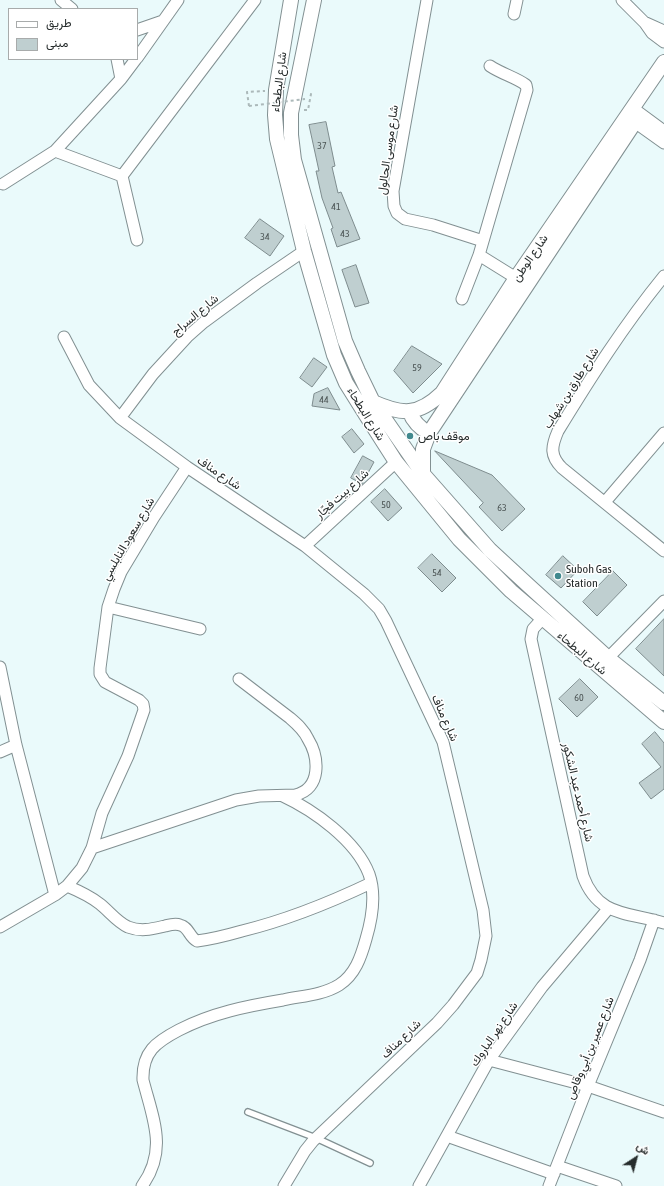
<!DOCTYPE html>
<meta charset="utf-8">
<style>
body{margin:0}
#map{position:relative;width:664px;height:1186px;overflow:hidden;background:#eafafb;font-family:"Asap Condensed",Vazirmatn,sans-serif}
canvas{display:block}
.legend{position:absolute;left:8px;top:8px;width:130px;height:52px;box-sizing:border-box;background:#fff;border:1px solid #a8abab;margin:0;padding:5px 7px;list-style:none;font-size:12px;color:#262c2c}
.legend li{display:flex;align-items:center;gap:8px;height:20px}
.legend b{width:20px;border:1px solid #a8abab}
.north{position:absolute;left:616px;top:1138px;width:40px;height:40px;-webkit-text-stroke:3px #fff;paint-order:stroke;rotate:36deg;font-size:11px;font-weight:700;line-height:16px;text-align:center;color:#262c2c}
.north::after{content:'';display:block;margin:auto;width:14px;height:18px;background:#262c2c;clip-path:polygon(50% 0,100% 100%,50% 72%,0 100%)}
</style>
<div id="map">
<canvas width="664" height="1186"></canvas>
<ul class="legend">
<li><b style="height:5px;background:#fff"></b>طريق</li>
<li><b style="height:11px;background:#bfcfd0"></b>مبنى</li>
</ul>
<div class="north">ش</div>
</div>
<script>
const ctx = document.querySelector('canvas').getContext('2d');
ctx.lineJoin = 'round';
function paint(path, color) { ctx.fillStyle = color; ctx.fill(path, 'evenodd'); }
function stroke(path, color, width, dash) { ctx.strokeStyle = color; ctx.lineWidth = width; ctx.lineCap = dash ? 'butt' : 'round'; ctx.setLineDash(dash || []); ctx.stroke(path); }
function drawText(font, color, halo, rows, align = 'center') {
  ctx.font = font + ' "Asap Condensed",Vazirmatn,sans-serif'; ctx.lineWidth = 3; ctx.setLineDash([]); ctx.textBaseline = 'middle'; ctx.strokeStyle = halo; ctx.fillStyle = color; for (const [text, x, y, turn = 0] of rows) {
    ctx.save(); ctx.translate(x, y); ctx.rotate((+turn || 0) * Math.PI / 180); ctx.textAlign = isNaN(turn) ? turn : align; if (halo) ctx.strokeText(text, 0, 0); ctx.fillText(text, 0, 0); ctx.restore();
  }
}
const building = new Path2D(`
 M326,122l9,44 -3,1 6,26 3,-1 19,47 -23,8 -6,-18 2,-1 -11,-30 -6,-27h3l-10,-46z
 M260,219l24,17 -14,20 -25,-18z
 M356,265l13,38 -14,4 -13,-37z
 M412,346l30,18 -29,29 -19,-22z
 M314,358l13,9 -15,20 -12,-9z
 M328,388l12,22 -28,-4 2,-12z
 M352,429l12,15 -10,9 -12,-16z
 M435,451l57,24 33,34 -23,22 -23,-24 4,-4z
 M363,456l11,6 -12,22 -11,-6z
 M385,489l17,19 -14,13 -17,-19z
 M432,554l24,24 -14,14 -24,-24z
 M563,556l15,14 -17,18 -15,-13z
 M613,571l14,14 -30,31 -14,-14z
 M664,619v57l-28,-27z
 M580,679l18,18 -21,20 -18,-18z
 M655,732l9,11v46l-13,10 -12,-16 22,-16 -19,-23z`);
paint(building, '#bfcfd0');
stroke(building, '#7e8c8e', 1);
const service = new Path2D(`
 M248,1112l68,26 54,25`);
const minor = new Path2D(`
 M61,0l11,9
 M427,0l-34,191 1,15 3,7 8,6 28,6 50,16
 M622,0l23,23 7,10 12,9
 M514,14l3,-14
 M646,23l18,8
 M137,30l26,-9
 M137,58l41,-58
 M117,59l4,20
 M634,109l30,22
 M629,118l35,25
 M55,151l67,25
 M3,184l52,-33 66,-72 15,-20
 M137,240l-15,-64 133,-176
 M479,255l37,23
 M664,276c-40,49 -73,101 -106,155 -7,16 -8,25 4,37l102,83
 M462,299l17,-44 48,-165 -1,-5c-9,-7 -24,-11 -36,-19
 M64,337l25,48 31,33 67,49 118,79 59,48 15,15 7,12 57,121 40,168 3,26 -5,24 -4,13 -24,32 -16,18 -124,118 -8,10 -21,35
 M120,418l33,-44 34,-37 17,-15 53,-39 47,-32
 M605,502l59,-69
 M305,546l91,-84
 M108,607l92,22
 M542,619l-9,10 -2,10 52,237c15,41 45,36 81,47
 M608,658l56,-57
 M0,667l16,78 39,150
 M0,752l16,-7
 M92,848l144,-48 23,-4 36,-1c27,-6 24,-38 13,-56 -4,-9 -11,-15 -18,-21l-51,-39
 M67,886c12,5 23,10 33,18 9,7 17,18 28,23 13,5 24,2 37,-1 4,-1 10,-3 15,-1 9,2 9,12 17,16 16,-2 31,-6 45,-10 45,-11 87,-28 129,-48
 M0,927l55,-32 12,-9 15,-18 10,-20 10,-35 26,-57 16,-46 -1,-6 -4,-4 -34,-18 -5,-8v-6l8,-61 6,-18 7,-17 33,-55 33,-50
 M489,1060l99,26 76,26
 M447,1136l107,38
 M557,1166l59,20
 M142,1186c26,-36 11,-67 1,-106 -1,-28 13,-38 36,-50 33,-17 68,-24 104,-30 18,-4 40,-5 56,-15 16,-10 22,-28 27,-46 6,-20 10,-45 3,-65 -13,-34 -56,-64 -86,-78
 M419,1186l70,-126 53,-73 66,-78
 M549,1186l39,-100 52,-126 14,-40`);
const tertiary = new Path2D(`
 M291,0l-15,90 -1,25 2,24 27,112 30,104 12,28 20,32 30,47 63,77 52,52 153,131
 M314,0l-23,113v22l3,25 51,181 13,30 15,31 50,72 67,76 39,36 79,72 56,45
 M373,402c29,13 45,14 69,-9l74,-115 148,-216
 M409,411c4,10 10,17 20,22
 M423,474v-25l6,-16 210,-317`);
stroke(service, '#829092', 8);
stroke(minor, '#829092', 13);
stroke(tertiary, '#829092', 16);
stroke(new Path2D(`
 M249,106l-2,-14 18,-1
 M304,110h4l3,-16h-3`), '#acb9ba', 2, [3, 3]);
stroke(service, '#fff', 5.5);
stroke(minor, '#fff', 11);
stroke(tertiary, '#fff', 14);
stroke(new Path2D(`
 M249,106l56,-7`), '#acb9ba', 2, [3, 3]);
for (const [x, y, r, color] of [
 [410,436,4,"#41898e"],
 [558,576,4,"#41898e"]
]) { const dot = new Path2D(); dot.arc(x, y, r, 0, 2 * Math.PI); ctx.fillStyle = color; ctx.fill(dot); stroke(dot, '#fff', 1.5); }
drawText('10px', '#4c5555', null, [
 ["37",322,146],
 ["41",336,207],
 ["43",345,234],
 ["34",265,237],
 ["59",417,368],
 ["44",324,400],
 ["50",386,505],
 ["63",502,508],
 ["54",437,573],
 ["60",579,698]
]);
drawText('12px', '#262c2c', '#fff', [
 ["شارع البطحاء",279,82,-83],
 ["شارع موسى الحالول",388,150,-82],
 ["شارع الوطن",530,258,-56],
 ["شارع السراج",195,315,-40],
 ["شارع طارق بن شهاب",571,388,-58],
 ["شارع البطحاء",366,414,58],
 ["شارع مناف",219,473,34],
 ["شارع بيت فجّار",342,494,-42],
 ["شارع سعود النابلسي",128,539,-60],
 ["شارع البطحاء",582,653,40],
 ["شارع مناف",445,718,66],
 ["شارع أحمد عبد الشكور",578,792,77],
 ["شارع نهر الباروك",494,1034,-56],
 ["شارع مناف",401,1039,-44],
 ["شارع عمير بن أبي وقاص",590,1048,-68]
]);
drawText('12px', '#262c2c', '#fff', [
 ["موقف باص",418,436],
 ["Suboh Gas",566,569],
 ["Station",566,583]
], 'left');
</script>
